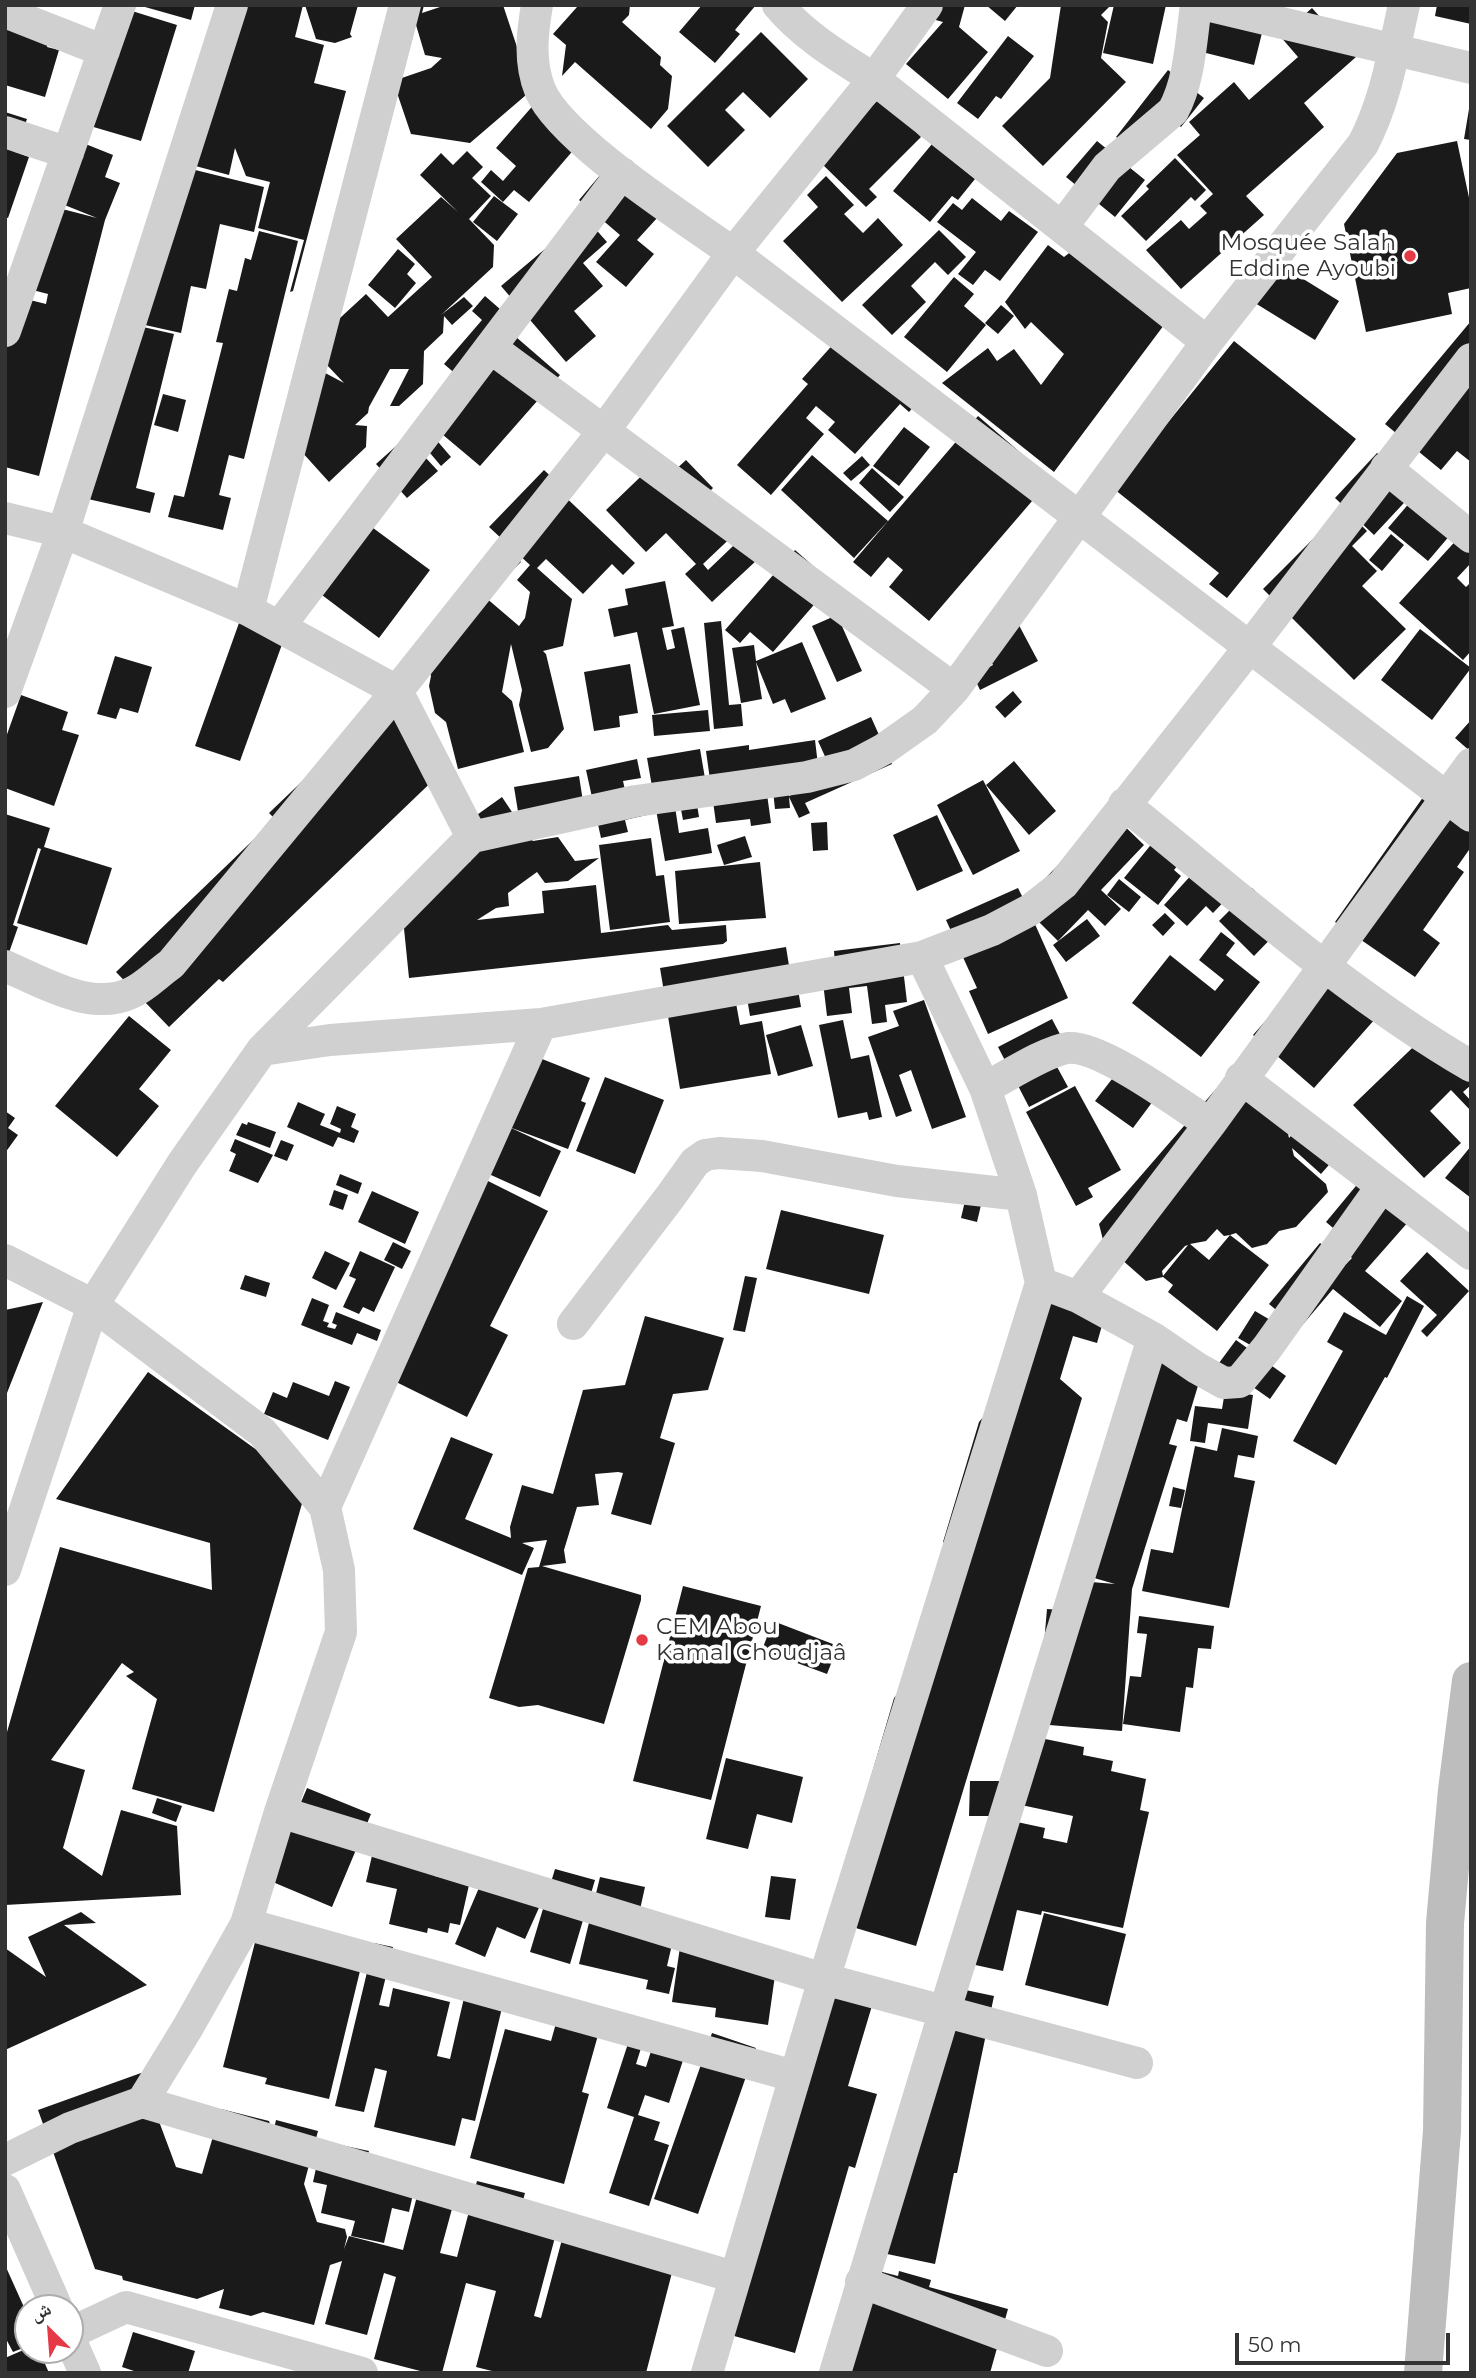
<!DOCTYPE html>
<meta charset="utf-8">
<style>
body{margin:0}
#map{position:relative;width:1476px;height:2378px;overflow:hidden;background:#fff;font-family:Montserrat,"Noto Naskh Arabic",sans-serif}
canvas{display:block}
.frame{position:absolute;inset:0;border:7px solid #333;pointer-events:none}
.north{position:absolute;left:14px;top:2294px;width:70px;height:70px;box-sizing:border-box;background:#fff;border:2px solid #adadad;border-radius:50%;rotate:335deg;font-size:19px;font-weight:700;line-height:28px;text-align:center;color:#333}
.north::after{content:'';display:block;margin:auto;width:24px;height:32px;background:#e63946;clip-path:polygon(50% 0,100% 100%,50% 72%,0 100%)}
.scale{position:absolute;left:1235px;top:2333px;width:215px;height:32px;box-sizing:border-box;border:4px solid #333;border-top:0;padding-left:9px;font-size:21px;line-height:24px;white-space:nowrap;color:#333;-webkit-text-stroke:5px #fff;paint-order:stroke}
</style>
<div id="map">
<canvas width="1476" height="2378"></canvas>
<div class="frame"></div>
<div class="north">ش</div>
<div class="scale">50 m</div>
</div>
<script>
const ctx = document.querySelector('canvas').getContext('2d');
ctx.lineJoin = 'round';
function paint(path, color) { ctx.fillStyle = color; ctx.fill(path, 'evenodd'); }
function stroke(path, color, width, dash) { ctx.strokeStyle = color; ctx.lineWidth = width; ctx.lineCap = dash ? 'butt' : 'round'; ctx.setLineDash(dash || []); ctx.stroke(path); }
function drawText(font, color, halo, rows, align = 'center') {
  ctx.font = font + ' Montserrat,sans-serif'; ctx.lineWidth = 7; ctx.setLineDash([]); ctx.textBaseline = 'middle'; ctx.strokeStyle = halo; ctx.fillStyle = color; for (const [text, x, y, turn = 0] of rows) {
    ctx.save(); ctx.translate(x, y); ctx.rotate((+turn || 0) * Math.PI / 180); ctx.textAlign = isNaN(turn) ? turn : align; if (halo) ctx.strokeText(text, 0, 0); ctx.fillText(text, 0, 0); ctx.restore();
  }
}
paint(new Path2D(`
 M5,5l49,18 -7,24 12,3 -14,47 -40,-12z
 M138,5h57l-4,15z
 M230,5h73l-8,32 29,8 -10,38 32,8 -53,200 -3,1 14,-52 -46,-12 12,-46 -24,-6 -11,-28 -6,27 -41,-11z
 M305,5h53l-8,29 2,3 -17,6 -19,-4z
 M410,5h14l-2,8 24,-8h57l19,57 18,21 -70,60 -59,-9 -18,-53 38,-13 11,-10 -17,-3z
 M575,5h55l-1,10 -7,7 39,35 -1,8 12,11 -4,33 -17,20 -76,-67 -13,14 4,-31 -13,-11 24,-27z
 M702,5h54l-21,25 5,4 -25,29 -36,-31z
 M909,5h56l-6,22 29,25 -40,47 -42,-35 37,-42 -22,-6z
 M986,5h32l-13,16z
 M1061,5h50l-10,10 7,7 -7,36 25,24 -83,84 -41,-40 48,-48z
 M1114,5h52l-13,59 -50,-11z
 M1269,5l-15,60 -56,-14 -16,-31z
 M1437,5h34v19l-36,-8z
 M116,6l61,19 -36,116 -61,-18z
 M1312,8l44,49 -52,46 20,24 -78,69 18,19 -83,74 -35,-39 35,-30 8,9 18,-16 -7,-7 13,-12 -36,-39 23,-20 -11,-13 45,-40 15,18 49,-43 -18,-21z
 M761,32l47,47 -38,39 -27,-26 -18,18 20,20 -37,37 -41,-41z
 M1008,36l26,20 -33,43 -5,-3 -18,23 -21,-16z
 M1168,70l36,28 -23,29 -21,-16 -29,37 -15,-11z
 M543,94l45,39 -59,69 -15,-12 -11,12 -22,-20 10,-12 12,11 13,-15 -20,-18z
 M881,97l40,40 -52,52 8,8 -11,10 -48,-47z
 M1469,109h2v31l-7,-1z
 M5,112l22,7 -12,33 14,5 -21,61 -3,-1z
 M73,139l40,16 -8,22 15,6 -15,37 -66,256 -34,-9v-153l5,-19 36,9 2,-10 -27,-7 22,-83 54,14 -55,-22z
 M1097,141l48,39 -30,37 -49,-40z
 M1457,141l14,66v81l-23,5 4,21 -86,18 -22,-108 53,-71z
 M932,144l43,35 -17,21 -6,-4 -22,26 -37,-31z
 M467,151l16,16 -11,11 19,18 -22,23 25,26 -1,22 -52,48 23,-18 9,9 -21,19 -8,-9 -1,17 -19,18 -1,33 -24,22h-9l1,-2 18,-35h-19l-21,38 -1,6 -13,12 12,1 -1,21 -37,35 -28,-31 13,-84 30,16 -18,-19 1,-34 39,-36 22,23 44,-40 -36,-38 45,-42 17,15 -38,-37 21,-22 12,12z
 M617,155l41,62 -21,23 17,14 -28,33 -30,-25 24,-27 -41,-35z
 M1175,158l31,32 -11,11 -4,-4 -45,44 -25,-25 28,-27 -3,-3z
 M171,164l93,23 -10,45 -34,-8 -14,65 -15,-3 -10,47 -45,-10z
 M826,176l28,29 -10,9 19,19 15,-15 25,27 -61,57 -59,-61 35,-34 -11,-12z
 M494,196l24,18 -21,27 -24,-19z
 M972,198l29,23 8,-10 29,21 -38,49 -15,-11 -12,15 -15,-11 18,-22 -39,-30 16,-19 9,7z
 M584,216l23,26 -24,21 20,23 -29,25 22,25 -30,26 -65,-76z
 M939,230l27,27 -18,18 -13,-13 -24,24 15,16 -34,33 -30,-30z
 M259,231l39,10 -54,218 -15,-4 -10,40 12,3 -8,32 -55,-13 6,-22 10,2 39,-154 -7,-1 13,-53 8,2 8,-33 6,2z
 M1048,245l16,12 13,-10 90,74 -113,151 -112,-89 46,-35 9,13 17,-12 27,36 23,-31 -33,-32 -6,7 -20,-27z
 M398,249l17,15 -8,10 9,9 -21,25 -27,-23z
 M1279,264l60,37 -24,39 -60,-37z
 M954,277l20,17 -10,12 22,19 -39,47 -43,-35z
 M485,296l23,20 -7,8 59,51 -80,91 -44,-37 36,-41 -28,-24 38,-44 -10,-9z
 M1001,305l13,11 -16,18 -13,-11z
 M1471,321v141l-14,-11 -16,19 -56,-46z
 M121,322l53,12 -38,154 19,5 -5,20 -71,-16z
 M846,330l77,66 -14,16 -9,-8 -45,50 -27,-24 7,-8 -19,-16 -10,12 18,16 -53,61 -34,-30 71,-81 -6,-5z
 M1234,341l122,98 -129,159 -18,-14 10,-11 -105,-84z
 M163,394l23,6 -8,32 -24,-7z
 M978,416l73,63 -122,142 -40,-34 14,-17 -15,-13 -17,20 -18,-15z
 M422,423l29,34 -10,9 -11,-13 -5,4 13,14 -31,27 -31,-34z
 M904,427l26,20 -31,39 -26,-20z
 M1377,453l39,37 -42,45 -39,-37z
 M812,455l76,66 -34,37 -73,-68z
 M862,456l8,9 -19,16 -8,-8z
 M659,459l13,14 14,-13 27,28 -5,5 33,35 -38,36 5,6 47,-45 18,20 -61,57 -27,-28 11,-10 -30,-31 -20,19 -40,-42z
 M872,468l32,29 -14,15 -31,-29z
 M544,470l17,16 -3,4 77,73 -12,12 -11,-11 -29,30 -37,-35 -9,9 35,31 -9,47 -20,5 3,3 18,75 -16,19 -17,4 -12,-47 3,-15 -11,-46 -9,48 10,9 12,51 -66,17 -12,-47 -11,-9 -6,-27 2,-10 -3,-11 77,-117 16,14 -36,35 34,29 6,-8 5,-26 -13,-12 13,-15 -41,-38z
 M1423,487l40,33 -35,41 -40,-33z
 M1344,508l23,23 -15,15 25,25 -15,15 44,43 -52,51 -91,-91z
 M365,522l65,48 -51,68 -65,-49z
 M1471,524v39l-14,15 9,9 5,-5v69l-8,9 -64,-57z
 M1391,534l13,11 -22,26 -13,-11z
 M795,550l49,43 -25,6 -46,53 -23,-20 -10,11 -15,-13z
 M665,581l9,45 -12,2 5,22 8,-2 -4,-18 13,-3 16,78 -46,9 -17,-82 -23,5 -6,-28 20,-4 -3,-16z
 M244,609l45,16 -49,136 -45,-15z
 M1013,614l25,47 -58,29 -7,-15 20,-10 -17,-32z
 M837,615l25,56 -25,11 -25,-56z
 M721,621l8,84 12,-1 2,22 -29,3 -10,-106z
 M1420,629l51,39 -39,52 -51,-40z
 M802,642l24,57 -35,14 -6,-14 -12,5 -17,-42 6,37 -21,4 -9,-55 22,-3 2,16z
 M115,656l37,11 -14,46 -18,-5 -4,11 -19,-5z
 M630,664l8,49 -19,3 1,11 -26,4 -10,-59z
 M1013,691l9,11 -17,16 -10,-11z
 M21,695l47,17 -6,18 17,5 -25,71 -49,-18v-48z
 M384,703l62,65 -223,214 -4,-3 -50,48 -53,-55 159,-153 -6,-6z
 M708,710l2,21 -56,5 -2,-21z
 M871,717l21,47 -87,39 5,10 -11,5 -10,-21 1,11 -15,1 -2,-18 16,-2v7l22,-10 17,-23 -10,-22z
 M1471,720v32l-16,-14z
 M815,740l3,25 -52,22 5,36 -20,3 -1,-7 -34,4 -10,-72 43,-6v5z
 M700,749l7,41 -12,2 4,25 -16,3 -4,-21 -5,1 5,33 29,-5 4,25 -47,8 -18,-103z
 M637,759l4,19 -18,3 2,9 26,24 -26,6 3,12 -27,6 -15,-68z
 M1014,761l42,50 -27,24 -43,-50z
 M579,776l6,38 -55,24 3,3 25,-4 17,24 24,-3 -31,23 -23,2 -8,-11 -29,21 1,13 -13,2 -19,12 67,-7 -2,-22 54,-6 5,48 67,-8 4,5 54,-5 1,16 -4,3 -314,34 -9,-89 60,-43 11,16 -4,-40 35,-25 18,27 -6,-37z
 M1438,776l33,23v48l-14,20 7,5 -41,58 17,13 -25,34 -80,-55z
 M983,780l37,71 -47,24 -36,-70z
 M1110,812l34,33 -43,45 20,19 -16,17 -17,-16 -30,31 -28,-28 38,85 -80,36 -19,-43 8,-3 -31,-68 72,-32 6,12z
 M5,814l45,14 -6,19 68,21 -25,77 -70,-22 24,-74 -3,-1 -25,77 5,2 -13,37z
 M937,815l26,56 -46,20 -24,-56z
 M827,822l1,28 -15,1 -2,-28z
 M1162,831l26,21 -14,18 7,6 -23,29 -34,-27z
 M745,836l7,21 -28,8 -7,-20z
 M651,838l5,38 8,-1 6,47 -60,8 -11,-85z
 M1204,861l31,29 -22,23 -7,-7 -19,20 -23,-21z
 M760,862l6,56 -87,6 -4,-53z
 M1119,879l22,18 -12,15 -22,-17z
 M1252,888l35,34 -33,34 -35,-35z
 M1165,913l10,10 -12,13 -11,-11z
 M1087,919l13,17 -34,26 -13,-17z
 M1221,932l14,11 -9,12 34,27 -59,75 -69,-54 38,-48 45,36 9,-11 -25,-20z
 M900,943l7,59 -22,3 2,17 -15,2 -5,-38 -18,2 3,25 -25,3 -6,-50 14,-2 -1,-13z
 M786,947l5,31h5l5,29 -51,9 -4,-24 -14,-11 8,44 22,-4 9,53 -91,15 -20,-121z
 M1328,950l55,60 -69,78 -61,-53z
 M924,1000l42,117 -34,12 -21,-59 -12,5 13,36 -16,6 -28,-80 31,-11 -6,-15z
 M129,1016l42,34 -32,39 20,17 -42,51 -62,-51z
 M1052,1019l20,38 -16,8 12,22 -39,20 -31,-60z
 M843,1020l8,39 18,-4 13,62 -13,3 -2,-8 -29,6 -19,-93z
 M801,1025l12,41 -35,10 -12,-41z
 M1435,1026l36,54v5l-8,7 8,9v10l-20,-21 -21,21 31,32 -37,35 -71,-73z
 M532,1055l58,23 -9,23 5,2 -18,46 -59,-22 52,24 -21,46 -58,-26z
 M1129,1057l36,28 -32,43 -38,-27z
 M1242,1059l37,33 10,46 23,-25 29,38 -20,23 -29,-26 2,8 32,28 2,8 -32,35 -17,4 -12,13 -15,4 -16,-15 -6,2 39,30 -52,66 -49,-39 5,-7 -10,-8 -17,4 -42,-37 -5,-20zM1217,1229l7,7 6,-1 -21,25 -19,-16 16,-3zM1188,1245l-25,31 -1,-5 23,-25z
 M605,1077l59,23 -29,74 -59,-23z
 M1075,1086l46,84 -33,18 5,9 -17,9 -50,-94z
 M298,1102l27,12 -5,11 20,8 1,-4 -11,-5 7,-18 19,8 -5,13 8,4 -5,12 -16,-6 -5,10 -46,-20z
 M5,1111l10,7 -7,10 10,7 -13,18z
 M248,1122l28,10 -6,16 -34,-13 6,-12 5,2z
 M235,1139l38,16 -15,28 -29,-12 7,-17 -6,-3z
 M281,1140l13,5 -7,16 -13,-5z
 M1471,1146v52l-26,-20z
 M1375,1163l49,41 -59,67 37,30 -22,26 -47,-38 -34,40 -30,-25 51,-61 26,21 6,-6 -20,-17 7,-8 -13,-11z
 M340,1174l22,9 -4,11 -22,-9z
 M482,1178l66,33 -58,115 18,9 -41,82 -83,-41z
 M334,1190l14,5 -5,15 -14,-5z
 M372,1191l47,21 -14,32 -47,-22z
 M965,1201l16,4 -4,17 -16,-4z
 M781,1210l103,25 -15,59 -103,-25z
 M393,1242l18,9 -9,18 -18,-9z
 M325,1251l25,12 -14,27 -24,-12z
 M360,1251l35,16 -21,45 -11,-5 -4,7 -16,-7 13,-28 -7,-3z
 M1427,1252l42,39 -42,46 -6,-6 16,-16 -37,-34z
 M245,1275l25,8 -4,14 -26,-8z
 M745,1276l12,2 -12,54 -12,-2z
 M1053,1281l56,20 -12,42 -24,-7 -13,43 22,19 -166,548 -87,-26 65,-222 23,-27 42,-124 -16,-5 36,-120 23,-27z
 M1407,1296l17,10 -37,72 -2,-1 -49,88 -43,-24 50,-90 -16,-9 17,-30 42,23z
 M312,1298l17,7 -6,16 6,2 -2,4 8,2 2,-4 -5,-2 4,-11 45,18 -4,11 -20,-8 -5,12 -51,-20z
 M43,1302l-38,96v-88z
 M1255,1311l34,20 -16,27 -35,-20z
 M645,1316l79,22 -16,52 -35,4 -13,44 15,5 -24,82 -40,-11 12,-41 -5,-1 -23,2 4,31 -22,2 -13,43 2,13 -24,3 99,29v5l-37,124 -66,-19 -19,2 -30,-9 39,-130 11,-1 8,-27 -25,3 12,5 -12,27 -109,-46 38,-92 42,17 -28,65 46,19 -1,-11 12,-42 31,9 30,-104 42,-5z
 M1236,1340l50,36 -16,23 -51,-36z
 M1207,1356l-20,66 -10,-3 -8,25 8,2 -45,143 -10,142 -85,-7 10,-115 30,2 2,-30 36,3 -21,-6 36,-212z
 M148,1372l159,114 -93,326 -82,-23 25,-90 -31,-23 8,-4 -12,-9 -71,97 34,10 -22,78 39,28 19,-66 56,16 4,69 -176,10v-166l55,-192 152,43 -2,-47 -154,-44z
 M335,1381l15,6 -22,53 -64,-26 9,-22 14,6 6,-16 36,14z
 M1225,1391l28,4 -5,34 -40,-6 -3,20 -15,-2 5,-35 27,3z
 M1222,1428l36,8 -4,22 -16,-3 -4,22 21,4 -26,127 -87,-17 9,-42 22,4 22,-107 22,5z
 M1173,1487l12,3 -4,18 -12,-2z
 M683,1586l78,20 -50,194 -78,-19z
 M1139,1616l75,10 -3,23 -13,-1 -5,40 -7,-1 -6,45 -57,-8 7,-48 11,1 6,-43 -10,-1z
 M773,1621l65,25 -11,28 -65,-24z
 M1021,1734l63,13 -1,8 30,6 -2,10 35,8 -6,31 9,2 -26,116 -81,-17 -1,4 -24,-5 -14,61 -46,-10 32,-145 56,12 -2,10 24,5 6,-27 -66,-14v14h-38l1,-35h37z
 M726,1758l77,19 -11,46 -35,-9 -9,35 -42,-10z
 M307,1788l64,26 -39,93 -64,-27z
 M157,1798l25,8 -6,16 -24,-9z
 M376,1838l64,14 -5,24 34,9 -9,40 -10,-2 -2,10 -20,-5 -1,5 -38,-9 8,-35 -31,-7z
 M555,1869l40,11 -25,84 -40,-12z
 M484,1876l58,25 -17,38 -28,-12 -12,30 -30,-13z
 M771,1876l25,3 -6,41 -25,-3z
 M600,1877l45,10 -6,27 38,9 -10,43 8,2 -6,26 -23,-5 2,-9 -69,-16z
 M81,1912l15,11 -32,2 83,60 -142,65v-102l41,29 -18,-40z
 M1044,1913l82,21 -18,72 -83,-21z
 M262,1915l105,27 -38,157 -64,-15 2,-6 -44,-11z
 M681,1940l97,14 -10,71 -53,-8 1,-9 -44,-6z
 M374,1943l19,4 -14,58 10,2 4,-19 57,14 -13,54 13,3 16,-70 40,2 -31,130 -13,-3 -7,28 -81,-19 13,-56 -12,-3 -11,44 -29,-6z
 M839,1967l41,12 -32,107 29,8 -22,74 -6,-2 -54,187 -68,-19z
 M937,1984l57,12 -37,177h-3l-19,91 -67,-14z
 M560,2009l42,12 -20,71 7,2 -25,90 -94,-26 35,-129 46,12z
 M635,2022l13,4 -12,38 10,3 13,-41 32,10 -22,67 -24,-8 -7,20 22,7 -6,18 15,5 -20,61 -40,-13 25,-76 -27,-9z
 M712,2033l44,15 -58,166 -44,-15z
 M141,2073l35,94 26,7 19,-65 48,12 4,12 3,-13 42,11 -14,53 13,38 28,7 2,8 -3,12 5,-13 54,14 20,-77 36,10 -19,70 17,4 20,-76 48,12 -6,22 39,11 -24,90 7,2 23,-86 111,29 -29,112h-146l-24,-6 20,-76 -30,-8 -24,90h-14l-54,-14 22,-82 -12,-4 -17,62 -42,-11 17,-63 -12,4 -16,60 -51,-13 -12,4 -32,-8 5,-19 -27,10 -74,-19 -1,-4 -27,-7 -57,-159z
 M322,2141l47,10 -2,6 52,11 -10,44 -17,-4 -8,35 -33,-7 4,-15 -34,-8 6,-28 -14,-3z
 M5,2265l23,51v30l-15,6 -8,-15z
 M859,2266l39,10 1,-5 32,9 -2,7 79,22 -18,64h-164z
 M133,2332l62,19 -7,22h-48l-18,-6z
 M28,2348l11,2 10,23h-44v-15z`), '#1a1a1a');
stroke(new Path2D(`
 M537,5c-5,29 -8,57 3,85 21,50 146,129 193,163l738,563
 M778,5c27,32 62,52 96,74l333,263
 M1206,5l265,63
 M5,12l99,39
 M5,132l63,21
 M1062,227l45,-60 66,-56c17,-31 18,-71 23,-106
 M5,331l115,-326
 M491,348l463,341
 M1386,468l85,69
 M5,518l58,14 185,78 149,81 75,146
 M248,610l157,-605
 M279,627l343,-454
 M5,692l58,-160 169,-527
 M1124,804c112,90 222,189 347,262
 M5,966c37,16 86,46 126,27 14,-6 27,-20 40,-29l226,-273 206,-259 130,-179 141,-174 53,-74
 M262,1050l210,-213 164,-36 171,-24 47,-12 30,-16 41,-29 29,-31 253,-347 156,-198c23,-44 30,-91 41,-139
 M1241,1078l230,176
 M985,1088c21,-11 61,-37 83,-40 33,-3 113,57 142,76
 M5,1260l88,45 169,127 63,75 14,63 2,62 -61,180 -34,112 -58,103 -46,75 -72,26 -65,32
 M1041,1283l37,14 132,-173 261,-360
 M1078,1297l75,41 44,30 27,15 15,-1 28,-34 115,-162
 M573,1324l97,-127 25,-35 10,-7 14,-2 43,3 135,25 124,14
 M325,1507l216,-483
 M5,1570l88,-265 89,-141 80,-114 68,-10 211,-16 381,-67 70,-27 38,-20 33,-26 186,-236 222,-289
 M280,1812l544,167 313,84
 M246,1924l548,152
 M142,2102l592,175
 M5,2190l52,118
 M861,2282l186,69
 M70,2333l56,-26 236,66
 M70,2339l15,34
 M707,2373l117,-394 217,-696 -20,-88 -36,-107 -63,-131
 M835,2373l110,-363 208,-672`), '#d0d0d0', 32);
stroke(new Path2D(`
 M1423,2373l19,-242 3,-208 12,-133 14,-109`), '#bdbdbd', 38);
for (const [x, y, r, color] of [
 [1410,256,7,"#e63946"],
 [642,1640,7,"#e63946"]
]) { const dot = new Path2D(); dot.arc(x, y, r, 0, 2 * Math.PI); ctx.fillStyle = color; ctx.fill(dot); stroke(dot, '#fff', 2.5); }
drawText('23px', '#333', '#fff', [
 ["Mosquée Salah",1396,243],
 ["Eddine Ayoubi",1396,269],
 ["CEM Abou",656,1627,"left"],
 ["Kamal Choudjaâ",656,1653,"left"]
], 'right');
</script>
